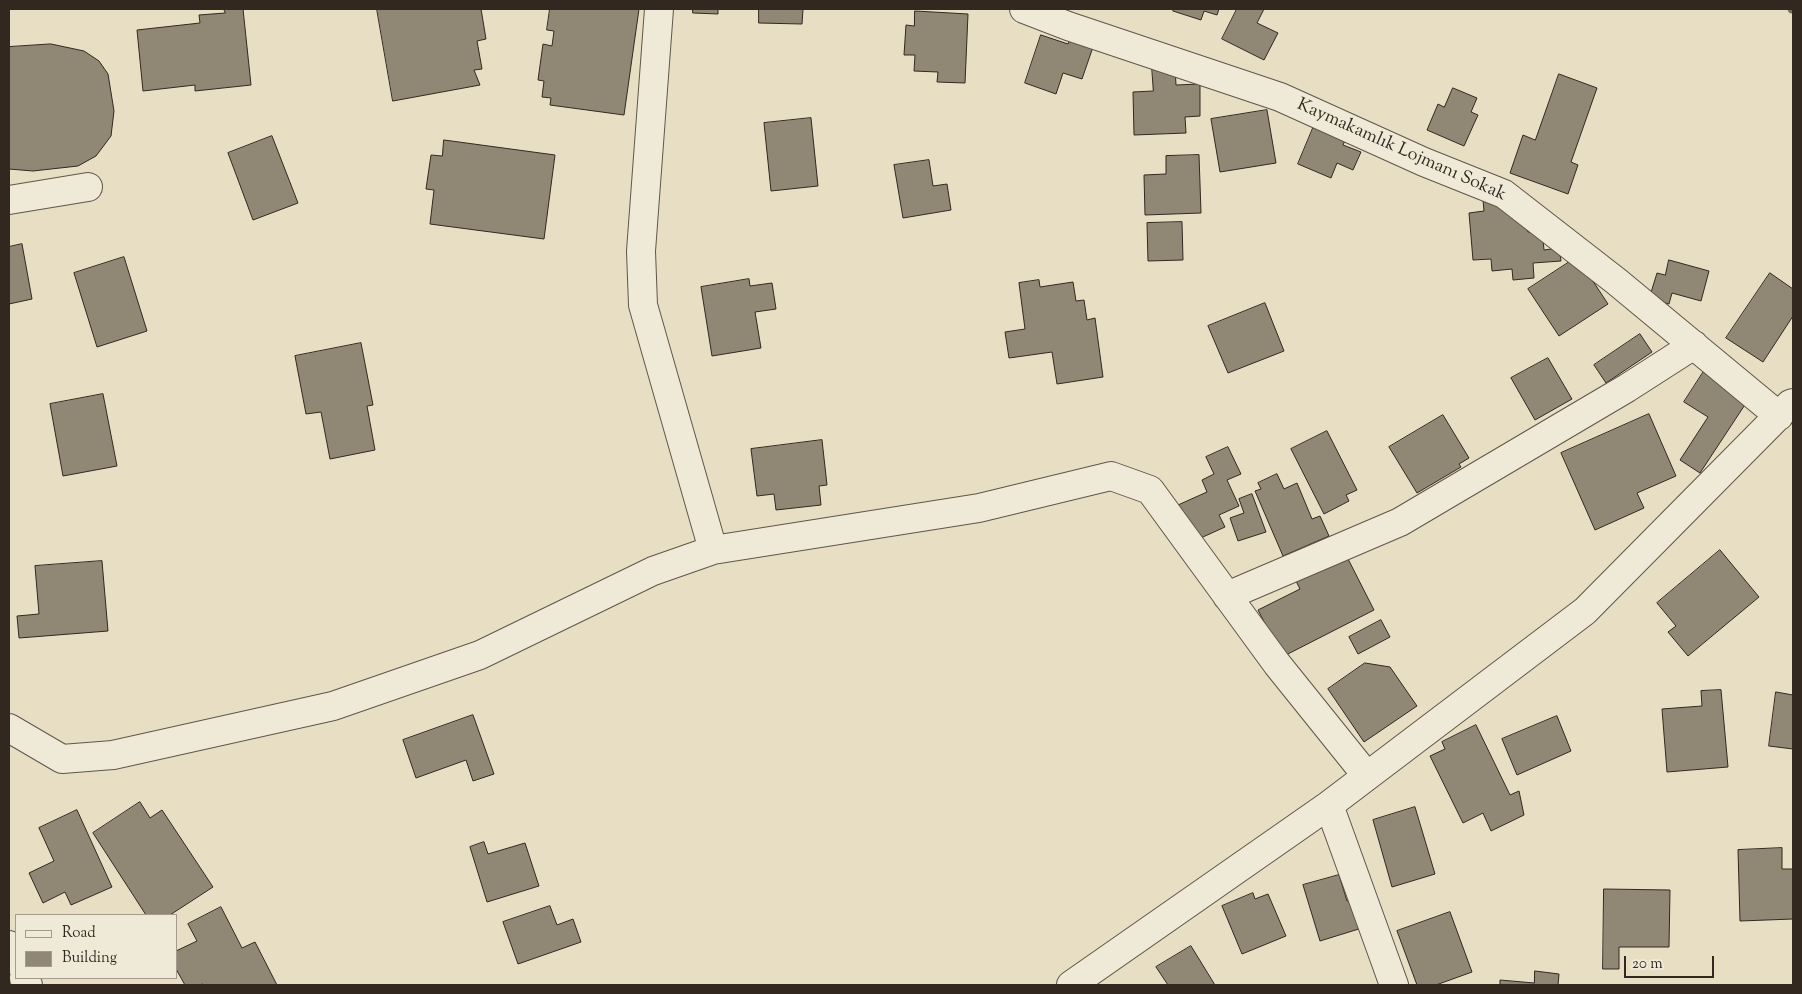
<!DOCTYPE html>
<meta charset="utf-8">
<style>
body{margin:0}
#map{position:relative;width:1802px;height:994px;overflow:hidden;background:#e7dec3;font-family:"Sorts Mill Goudy",serif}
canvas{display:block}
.frame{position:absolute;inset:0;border:10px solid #322820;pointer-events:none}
.legend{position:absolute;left:15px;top:914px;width:162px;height:65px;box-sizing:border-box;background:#efead8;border:1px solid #a39c8e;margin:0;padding:6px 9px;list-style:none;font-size:15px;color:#322820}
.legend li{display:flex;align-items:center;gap:10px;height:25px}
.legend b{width:25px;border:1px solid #a39c8e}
.scale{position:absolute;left:1624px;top:956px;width:90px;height:22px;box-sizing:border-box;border:2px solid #322820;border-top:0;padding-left:6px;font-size:15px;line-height:18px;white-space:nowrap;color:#322820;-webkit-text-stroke:4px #efead8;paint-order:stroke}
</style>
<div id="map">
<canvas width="1802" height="994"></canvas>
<div class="frame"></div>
<ul class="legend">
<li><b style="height:6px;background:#efead8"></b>Road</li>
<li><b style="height:14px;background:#908775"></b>Building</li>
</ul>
<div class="scale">20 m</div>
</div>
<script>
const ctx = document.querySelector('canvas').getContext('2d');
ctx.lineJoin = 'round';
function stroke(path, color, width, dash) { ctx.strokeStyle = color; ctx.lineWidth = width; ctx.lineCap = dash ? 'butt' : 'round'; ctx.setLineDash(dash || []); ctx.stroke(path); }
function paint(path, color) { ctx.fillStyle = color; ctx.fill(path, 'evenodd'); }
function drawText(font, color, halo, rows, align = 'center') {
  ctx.font = font + ' "Sorts Mill Goudy",serif'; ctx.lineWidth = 4; ctx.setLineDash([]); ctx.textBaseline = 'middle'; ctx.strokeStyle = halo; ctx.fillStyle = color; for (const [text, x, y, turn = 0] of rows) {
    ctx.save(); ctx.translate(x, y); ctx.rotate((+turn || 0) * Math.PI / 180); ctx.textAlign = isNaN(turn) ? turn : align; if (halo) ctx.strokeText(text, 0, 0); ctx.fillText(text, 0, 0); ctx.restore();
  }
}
stroke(new Path2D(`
 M1792,9h1`), '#797061', 9);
const building = new Path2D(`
 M224,9h19l8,76 -56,6v-6l-52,6 -6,-61 63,-7 -1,-8 26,-2z
 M377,9h104l5,30 -9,2 5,28 -8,1 6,15 -87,16z
 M550,9h89l-15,106 -74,-10 1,-7 -9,-1 2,-16 -6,-1 5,-36 9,2 2,-15 -7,-1z
 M693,9h25v5l-25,-1z
 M759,9h44l-1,15 -43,-1z
 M1174,9h45l-2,6 -13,-4 -3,9 -28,-9z
 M1237,9h27l-7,14 21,10 -14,27 -42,-21z
 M915,11l53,3 -3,69 -28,-1 1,-10 -24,-1 1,-16h-11l2,-30 8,1z
 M1041,35l27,9 2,-5 23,8 -11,32 -19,-6 -7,21 -31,-11z
 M51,44l33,7 15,10 9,13 6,37 -3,25 -15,20 -18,10 -45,5 -24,-2v-122z
 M1152,67h23l1,18 24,-1v32l-15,1 1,16 -52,2 -1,-43 20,-1z
 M1559,74l38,14 -26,74 7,3 -10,29 -58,-21 13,-38 12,5z
 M1453,88l24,10 -6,14 7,3 -14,31 -37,-16 11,-26 6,3z
 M1267,110l9,53 -56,9 -9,-53z
 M811,118l7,68 -47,5 -7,-68z
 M1316,121l32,13 -5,11 18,7 -8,18 -16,-7 -6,15 -33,-14z
 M272,136l26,67 -45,17 -25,-67z
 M444,140l111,15 -11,84 -114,-15 4,-34 -8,-1 5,-34 11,1z
 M1199,155l2,58 -56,2 -1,-40 22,-1v-18z
 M929,160l4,26 14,-2 4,26 -48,8 -9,-53z
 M1497,198l23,17 8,17 14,-2 2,20 15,-2 2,13 -28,2 1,15 -21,2 -1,-11 -20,2 -1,-12 -18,1 -4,-47 15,-2 -1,-11z
 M1182,222l1,38 -35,1 -1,-38z
 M22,244l10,55 -23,5v-57z
 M124,257l23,74 -50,16 -23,-74z
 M1577,257l31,47 -49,32 -31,-47z
 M1669,260l40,11 -8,30 -29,-8 -3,11 -20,-5 8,-26 8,2z
 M1770,273l23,16v27l-30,46 -37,-24z
 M749,279l1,7 22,-3 4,26 -21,3 6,36 -49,8 -11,-69z
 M1039,280l1,7 33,-5 3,19 8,-1 3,20 8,-2 8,59 -46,7 -5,-32 -43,6 -4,-26 20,-3 -6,-46z
 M1265,303l19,48 -56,22 -20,-47z
 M1640,334l12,18 -46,31 -12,-18z
 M361,343l12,62 -6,1 8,44 -45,9 -9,-47 -15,2 -11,-58z
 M1548,358l24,41 -37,21 -24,-42z
 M1706,368l44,29 -50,76 -20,-13 28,-43 -24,-15z
 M103,394l14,72 -54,10 -13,-72z
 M1649,414l27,62 -39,17 7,15 -49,22 -34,-77z
 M1443,415l26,43 -10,6 2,3 -44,26 -28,-46z
 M1327,431l30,59 -11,5 3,6 -25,13 -33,-65z
 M822,440l5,45 -8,1 2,19 -45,5 -2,-16 -17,2 -6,-47z
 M1228,447l13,27 -14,6 12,26 -20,9 6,12 -31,14 -16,-36 29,-13 -5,-12 12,-6 -8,-17z
 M1277,474l7,15 13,-6 15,36 8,-3 9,20 -46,20 -28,-65 6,-2 -3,-6z
 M1252,494l14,38 -28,9 -8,-23 14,-5 -5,-14z
 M1720,550l39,47 -71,59 -20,-24 8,-6 -19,-23z
 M1345,553l29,57 -92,47 -24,-47 42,-21 -5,-10z
 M102,561l6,70 -89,7 -2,-22 22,-2 -4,-48z
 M1381,620l9,17 -32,17 -9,-17z
 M1365,663l25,4 27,39 -53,36 -36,-53z
 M1721,690l7,77 -61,5 -5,-63 40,-3 -1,-15z
 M1776,692l17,3v54l-24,-3z
 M473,715l21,59 -21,7 -7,-21 -50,18 -13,-38z
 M1557,716l14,35 -54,24 -15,-36z
 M1476,725l34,70 9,-4 5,24 -33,16 -8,-18 -20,10 -33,-67 15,-7 -3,-7z
 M140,802l10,16 12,-8 51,77 -43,28h-24l-53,-82z
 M1415,807l20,67 -43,13 -19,-67z
 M77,810l35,77 -41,18 -6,-13 -22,11 -14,-30 25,-12 -15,-33z
 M484,842l4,12 37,-11 14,43 -52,16 -17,-55z
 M1782,848v21h11v50l-53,2 -2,-71z
 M1339,875l8,26 6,-2 9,29 -42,13 -17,-56z
 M1604,889l66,1 -1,57h-50v22h-16z
 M1253,893l2,6 13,-5 18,42 -44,18 -20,-48z
 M550,906l7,19 16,-6 8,23 -63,22 -15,-42z
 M221,907l21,41 13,-6 22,43h-73l-1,-1 -4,1h-14l-9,-16v-18l21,-10 -9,-17z
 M1450,912l22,60 -36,13h-19l-20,-54z
 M1191,946l24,39h-47l-12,-18z
 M1535,971l24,3 -1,11h-58v-5l34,3z`);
paint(building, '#908775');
stroke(building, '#322820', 1);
const minor = new Path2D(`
 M659,9l-18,242 2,54 70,245
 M1024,9l44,17 212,71 144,65 80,32 112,87 163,135
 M9,200l79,-13
 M1227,596l173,-74 227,-134 67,-43
 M9,728l53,31 51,-4 220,-49 147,-51 173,-84 60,-21 266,-42 132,-32 39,14 127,174 90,112
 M1329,805l65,180
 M9,945l7,16
 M24,978l4,7
 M1071,985l258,-180 256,-194 205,-207 3,-1`);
stroke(minor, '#5f5649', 30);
stroke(minor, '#efead8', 28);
drawText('18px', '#322820', '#efead8', [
 ["Kaymakamlık Lojmanı Sokak",1401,151,24]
]);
</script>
